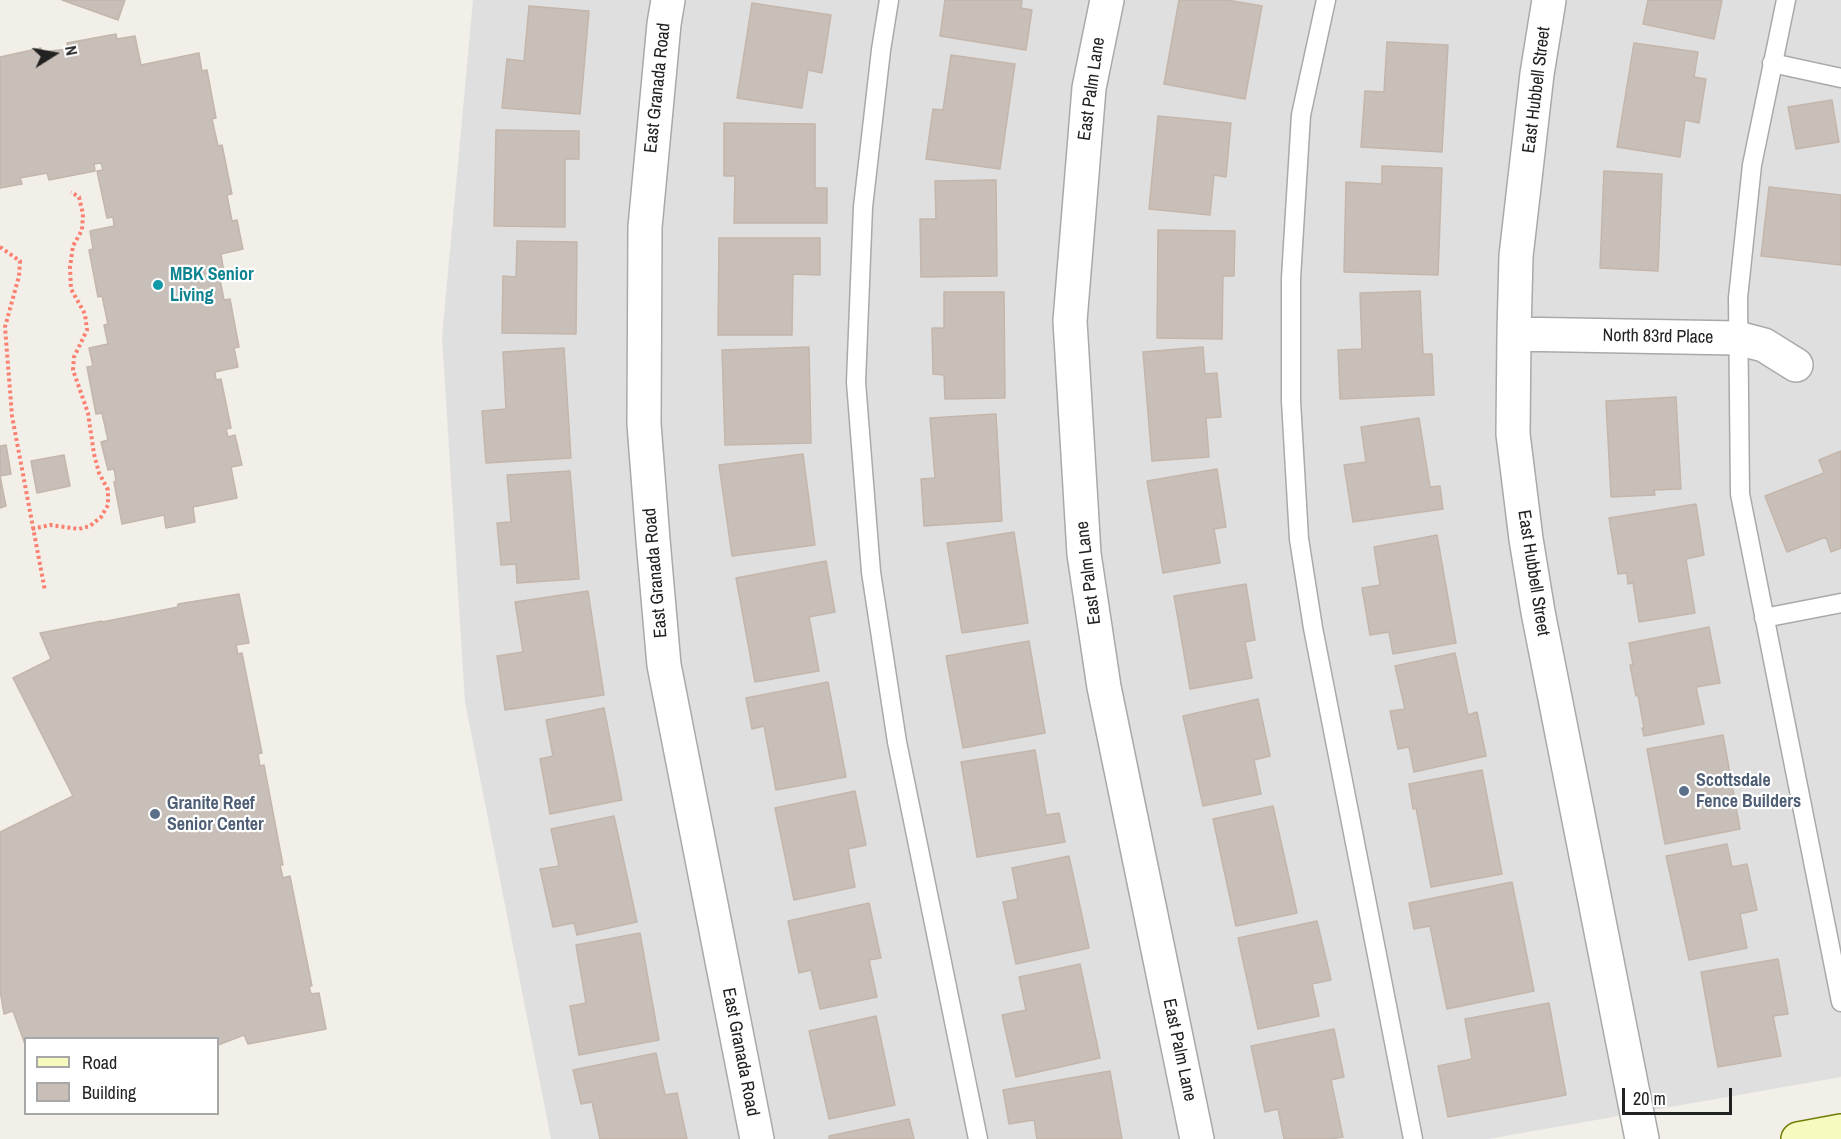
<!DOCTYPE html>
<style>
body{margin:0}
#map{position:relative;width:1841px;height:1139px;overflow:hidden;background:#f2efe9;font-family:"Archivo Narrow",sans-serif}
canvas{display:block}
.legend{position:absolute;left:24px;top:1037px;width:195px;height:78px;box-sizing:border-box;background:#fff;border:2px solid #a7a7a7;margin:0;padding:8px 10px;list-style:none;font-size:18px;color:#222}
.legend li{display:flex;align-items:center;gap:12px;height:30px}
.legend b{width:30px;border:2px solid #a7a7a7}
.north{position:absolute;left:24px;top:24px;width:60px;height:60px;-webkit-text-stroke:4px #fff;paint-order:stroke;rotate:79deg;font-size:16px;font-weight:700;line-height:24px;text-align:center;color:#222}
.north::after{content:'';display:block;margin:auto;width:21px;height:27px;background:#222;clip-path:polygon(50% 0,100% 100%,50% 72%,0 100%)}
.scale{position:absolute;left:1622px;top:1088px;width:110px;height:27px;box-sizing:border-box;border:3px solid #222;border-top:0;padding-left:8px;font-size:18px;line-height:21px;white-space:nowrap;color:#222;-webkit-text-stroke:4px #fff;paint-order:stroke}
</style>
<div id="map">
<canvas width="1841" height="1139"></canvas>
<ul class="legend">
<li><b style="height:8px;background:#f7fabf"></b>Road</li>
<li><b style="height:16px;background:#c7bfb8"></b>Building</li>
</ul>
<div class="north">N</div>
<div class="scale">20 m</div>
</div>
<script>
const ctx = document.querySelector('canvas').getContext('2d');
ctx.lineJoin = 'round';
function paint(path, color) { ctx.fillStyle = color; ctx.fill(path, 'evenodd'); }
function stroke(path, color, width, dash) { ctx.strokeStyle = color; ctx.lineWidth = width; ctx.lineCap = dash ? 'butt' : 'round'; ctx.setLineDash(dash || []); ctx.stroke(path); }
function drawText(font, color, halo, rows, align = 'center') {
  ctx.font = font + ' "Archivo Narrow",sans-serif'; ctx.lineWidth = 4.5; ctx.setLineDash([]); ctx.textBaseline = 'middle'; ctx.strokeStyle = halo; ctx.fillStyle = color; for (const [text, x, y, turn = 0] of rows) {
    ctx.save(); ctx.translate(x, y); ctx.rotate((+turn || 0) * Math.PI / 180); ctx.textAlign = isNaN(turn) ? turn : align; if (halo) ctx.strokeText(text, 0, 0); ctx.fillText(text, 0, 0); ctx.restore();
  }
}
paint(new Path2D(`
 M473,0h1368v1077l-353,62h-937l-86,-437 -23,-365z`), '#e0dfdf');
const building = new Path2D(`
 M62,0h63l-7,20z
 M945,0h77l-1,8 11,2 -6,40 -86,-14z
 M1179,0h48l35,6 -17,93 -81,-15z
 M1648,0h74l-8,39 -71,-15z
 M752,3l79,12 -9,58 -14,-3 -6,38 -65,-10z
 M529,6l60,5 -9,103 -78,-6 5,-49 17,2z
 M116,34l1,5 18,-3 6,29 58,-12 3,18 5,-1 9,48 -4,1 6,27 4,-1 10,49 -5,1 5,26 5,-1 6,29 -22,5 3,19 -5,1 5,26 6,-1 9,48 -5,1 4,19 -23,5 1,8 5,-1 10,49 -5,1 2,8 7,-2 7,30 -11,2 6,31 -44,9 2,15 -29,6 -2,-13 -42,9 -8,-42 2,-1 -2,-12 -6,1 -7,-28 7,-2 -6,-27 -6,1 -9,-47 6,-1 -4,-18 19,-4 -4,-19 4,-1 -6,-28 -4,1 -9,-47 4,-1 -3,-18 24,-5 -1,-9 -6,1 -10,-47 6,-1 -2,-7 -7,1 1,7 -46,9 -2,-7 -27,5 2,6 -22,4v-131l41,-9 1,4 26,-3 -1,-6z
 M1387,42l61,3 -6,107 -81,-5 4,-56 19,1z
 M1634,43l64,9 -4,25 12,2 -7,44 -14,-3 -5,37 -63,-10z
 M951,55l64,9 -15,105 -74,-10 7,-50 10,1z
 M1832,100l7,42 -43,7 -8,-42z
 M1158,116l73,7 -5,54 -12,-2 -4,40 -61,-6z
 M724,123l91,1v64h12v35h-93l1,-47h-11z
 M496,130l83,1v28h-14v68l-71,-1z
 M1382,166l60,2 -4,107 -94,-3 2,-90 36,2z
 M1604,171l58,3 -4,97 -58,-3z
 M996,180l1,96 -76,1 -1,-58h16l-1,-38z
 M1769,187l72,8v70l-80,-9z
 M1158,230l77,1 -1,45h-11l-1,63 -65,-1z
 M719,238h101v37l-27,-1 -1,61h-74z
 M517,241l60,1 -1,92 -74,-1 1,-57 13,1z
 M1420,291l3,63h9l2,41 -94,4 -2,-49 24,-1 -2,-56z
 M944,292h60l1,106 -60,1 -1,-24 -11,-1 -1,-46h12z
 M809,347l2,96 -86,2 -3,-95z
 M1203,347l2,27 12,-1 4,44 -15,1 3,39 -57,4 -9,-109z
 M564,348l7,110 -85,5 -4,-52 24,-2 -3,-57z
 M1676,397l5,92 -27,1 1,5 -44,2 -5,-96z
 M996,414l6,107 -78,5 -3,-47 14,-1 -5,-60z
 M1419,418l11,69 10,-1 3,23 -90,13 -9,-57 22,-3 -5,-35z
 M6,445l5,29 -11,2 6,30 -6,2v-62z
 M1841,451v97l-10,4 -5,-15 -39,15 -22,-56 59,-23 -5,-13z
 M803,454l12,91 -83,11 -13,-91z
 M64,455l6,31 -33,7 -6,-32z
 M1217,469l9,58 -12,2 6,34 -57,10 -16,-92z
 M570,471l9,108 -62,4 -1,-19 -15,1 -4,-42 14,-1 -4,-47z
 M1696,504l8,51 -18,4 9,54 -56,9 -6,-39 -5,1 -1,-11 -9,1 -9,-56z
 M1014,532l14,91 -66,10 -15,-90z
 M1437,535l19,108 -63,11 -4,-22 -19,3 -8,-47 18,-3 -6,-38z
 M826,561l9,51 -26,5 10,54 -64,11 -19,-104z
 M1246,584l9,56 -10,2 7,36 -62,11 -16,-93z
 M588,591l16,104 -99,15 -8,-54 26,-4 -8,-50z
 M239,594l10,49 -13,2 2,9 4,-1 20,100 -4,1 2,12 4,-1 19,100h-3l3,13 7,-2 22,110h-3l2,8 8,-1 7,36 -78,15 -4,-9 -26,10v-7h-192v9l-13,-36 -9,3 -4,-24v-158l73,-36 -60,-118 38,-19 -11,-26 62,-12v1l76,-15v-3z
 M1709,627l11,56 -24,4 8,37 -60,12 -2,-8h2l-6,-33 -2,1 -6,-31h3l-4,-22z
 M1029,641l16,92 -82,15 -17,-92z
 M1455,653l13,62 9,-3 9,44 -72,16 -5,-25 -11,2 -8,-38 15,-2 -10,-43z
 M828,682l18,95 -70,13 -12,-64 -12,3 -6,-31z
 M1258,699l12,57 -16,4 7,34 -58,12 -20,-90z
 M604,708l18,92 -72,14 -10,-55 13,-3 -7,-36z
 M1723,735l17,94 -75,15 -18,-95z
 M1035,750l11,65 13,-2 6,29 -88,15 -16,-95z
 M1482,770l20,104 -71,13 -15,-79 -3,1 -4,-25z
 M855,791l11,54 -18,4 7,38 -61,13 -19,-92z
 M1273,806l24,107 -61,13 -23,-107z
 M614,816l23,106 -60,13 -3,-12 -21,4 -13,-58 19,-3 -8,-37z
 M1727,844l5,23 15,-3 10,46 -17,4 7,34 -58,12 -23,-104z
 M1069,856l20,92 -73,16 -13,-62 15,-3 -6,-31z
 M1512,882l22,109 -87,18 -17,-83 -16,3 -5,-26z
 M869,903l12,55 -12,2 8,37 -57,12 -9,-39 -12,3 -11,-52z
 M1317,921l14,59 -19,4 7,32 -61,13 -20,-91z
 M640,933l19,107 -80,15 -9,-49 16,-3 -10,-58z
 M1778,959l10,55 -15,2 8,40 -63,11 -17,-95z
 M1080,964l20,94 -84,19 -14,-62 24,-5 -7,-33z
 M1549,1003l17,92 -118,22 -10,-51 34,-7 -7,-40z
 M876,1016l19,89 -66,14 -20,-88z
 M1334,1029l10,48 -13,3 12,57 -12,2h-47l-6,-30 -13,3 -14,-66z
 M656,1053l9,42 12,-2 10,46h-87l-8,-37 -11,2 -8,-34z
 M1110,1071l12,68h-85l-3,-19 -25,4 -6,-34z
 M909,1119l5,20h-85v-3z`);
paint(building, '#c7bfb8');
stroke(building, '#c4b6ab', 1.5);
const lane = new Path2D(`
 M889,0l-8,50 -18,157 -7,175 15,190 26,170 81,397
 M1326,0l-25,115 -10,163v123l8,138 14,89 100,511
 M1786,0l-34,165 -14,133 2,196 101,508
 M1772,63l69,15
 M1764,618l77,-15`);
const street = new Path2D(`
 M668,0l-4,24 -19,203 -1,197 9,116 11,125 93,474
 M1107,0l-18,88 -19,233 14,233 20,133 93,452
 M1549,0l-12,74 -21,182 -2,78 -1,100 13,105 12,73 104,527
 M1514,334l223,4 27,7 32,20`);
const secondary = new Path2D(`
 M1798,1139l43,-8`);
stroke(lane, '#a9a9a9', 21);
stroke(street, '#a9a9a9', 36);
stroke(secondary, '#707d05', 36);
stroke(new Path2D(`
 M0,247l20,14 -1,15 -14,51 7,89 33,175
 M32,529l18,-4 29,4 11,-3 11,-9 7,-12v-15l-9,-17 -5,-19 -6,-41 -15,-43 1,-13 13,-27 -2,-16 -14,-25 -1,-22 3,-21 9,-16 1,-16 -4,-17 -8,-5`), '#fa8072', 4, [3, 3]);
stroke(lane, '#fff', 18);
stroke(street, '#fff', 33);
stroke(secondary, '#f7fabf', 33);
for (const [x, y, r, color] of [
 [158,285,6,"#0f9aa8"],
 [1684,791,6,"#5c6f8a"],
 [155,814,6,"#5c6f8a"]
]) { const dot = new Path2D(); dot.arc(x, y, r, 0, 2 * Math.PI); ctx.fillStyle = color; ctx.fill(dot); stroke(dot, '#fff', 2); }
drawText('18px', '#222', '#fff', [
 ["East Granada Road",658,88,-84],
 ["East Palm Lane",1092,89,-82],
 ["East Hubbell Street",1537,90,-83],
 ["North 83rd Place",1658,337,1],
 ["East Granada Road",656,573,-95],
 ["East Palm Lane",1089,573,-97],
 ["East Hubbell Street",1533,573,81],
 ["East Palm Lane",1179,1050,78],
 ["East Granada Road",740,1052,79]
]);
drawText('bold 18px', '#0d838f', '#fff', [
 ["MBK Senior",170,275],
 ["Living",170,296]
], 'left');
drawText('bold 18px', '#4e5e75', '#fff', [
 ["Scottsdale",1696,781],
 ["Fence Builders",1696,802],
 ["Granite Reef",167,804],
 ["Senior Center",167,825]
], 'left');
</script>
